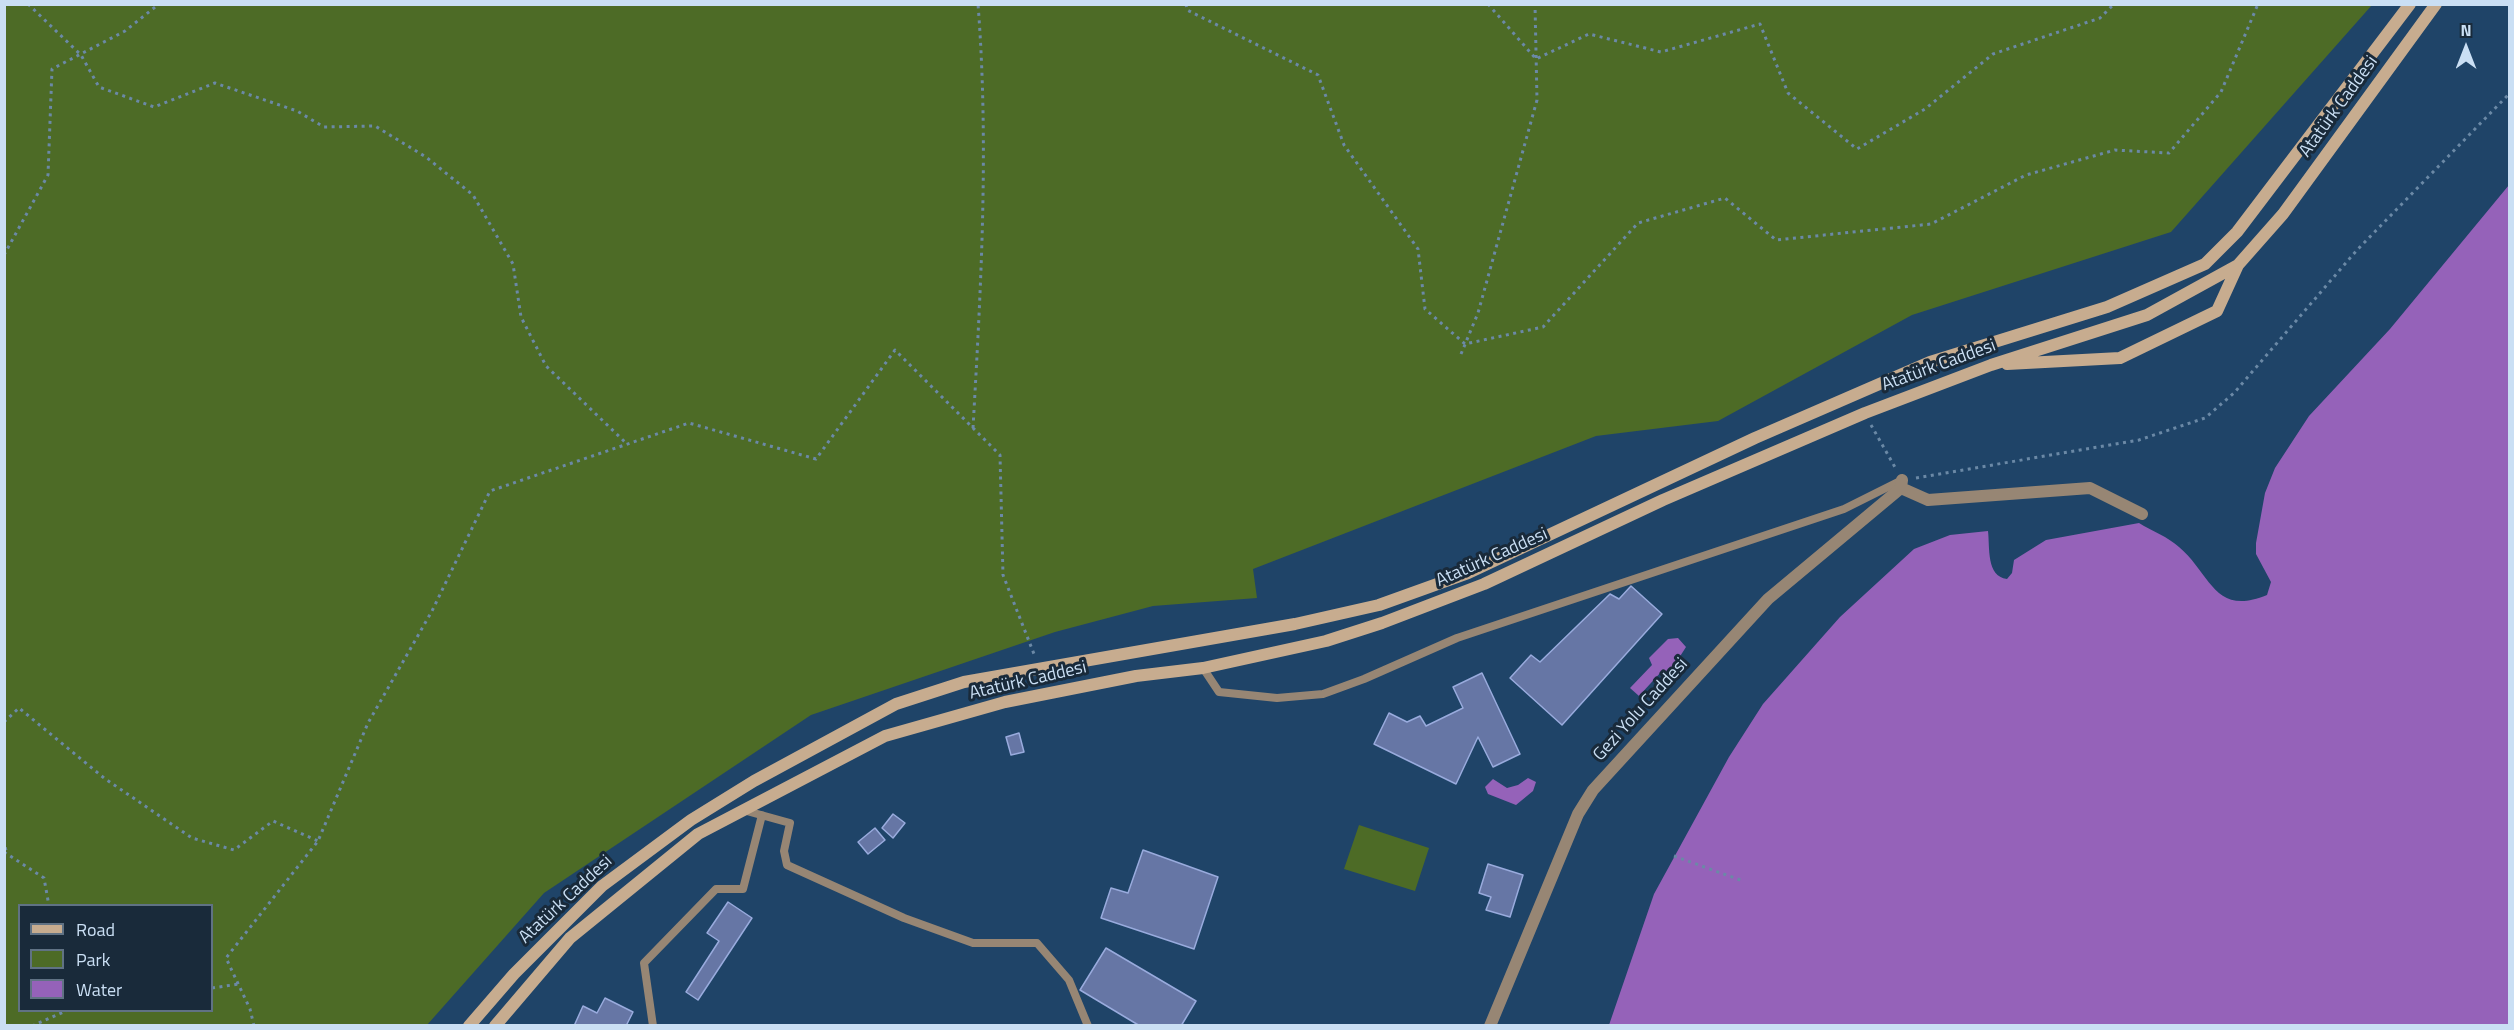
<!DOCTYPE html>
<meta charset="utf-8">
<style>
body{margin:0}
#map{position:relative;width:2514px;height:1030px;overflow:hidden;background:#1f4468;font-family:"Titillium Web",sans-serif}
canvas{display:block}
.frame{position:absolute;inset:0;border:6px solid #cadff4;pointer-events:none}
.legend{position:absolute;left:18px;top:904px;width:195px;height:108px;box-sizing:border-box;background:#192a3a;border:2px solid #607284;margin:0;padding:8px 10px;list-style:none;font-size:18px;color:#cadff4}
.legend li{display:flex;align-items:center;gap:12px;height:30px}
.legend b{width:30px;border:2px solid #607284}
.north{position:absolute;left:2436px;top:18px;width:60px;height:60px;-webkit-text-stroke:4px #192a3a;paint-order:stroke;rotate:0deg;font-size:16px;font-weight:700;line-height:24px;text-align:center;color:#cadff4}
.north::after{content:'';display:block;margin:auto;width:21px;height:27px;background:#cadff4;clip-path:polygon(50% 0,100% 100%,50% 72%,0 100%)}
</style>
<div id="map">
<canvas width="2514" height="1030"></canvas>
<div class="frame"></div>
<ul class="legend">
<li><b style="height:8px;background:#c7ac8f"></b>Road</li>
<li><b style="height:16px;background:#4d6b26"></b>Park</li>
<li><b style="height:16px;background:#9562b9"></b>Water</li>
</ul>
<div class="north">N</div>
</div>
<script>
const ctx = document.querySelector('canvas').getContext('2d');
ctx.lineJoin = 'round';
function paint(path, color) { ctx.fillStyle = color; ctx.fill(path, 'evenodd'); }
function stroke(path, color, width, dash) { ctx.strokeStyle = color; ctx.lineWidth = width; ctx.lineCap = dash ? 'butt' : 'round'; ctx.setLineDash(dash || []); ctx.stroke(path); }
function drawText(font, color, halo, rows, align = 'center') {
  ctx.font = font + ' "Titillium Web",sans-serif'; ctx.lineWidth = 6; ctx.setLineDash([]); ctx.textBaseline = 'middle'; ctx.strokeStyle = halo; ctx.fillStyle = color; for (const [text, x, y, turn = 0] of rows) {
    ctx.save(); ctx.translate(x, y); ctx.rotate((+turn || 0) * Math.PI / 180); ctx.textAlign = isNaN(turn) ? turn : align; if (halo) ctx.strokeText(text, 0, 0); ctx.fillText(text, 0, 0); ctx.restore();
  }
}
paint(new Path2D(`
 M5,4h2367v1l-201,227 -259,83 -194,106 -122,15 -343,133 4,29 -104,8 -98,26 -244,83 -267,178 -117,132 -422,1zM20,906h192v104h-192z
 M1359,825l70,23 -14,43 -71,-22z`), '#4d6b26');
paint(new Path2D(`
 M2509,185v840h-900l45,-131 75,-137 34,-53 77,-87 74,-68 36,-14 38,-4c2,17 -2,45 19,48l5,-6 2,-13 32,-20 93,-17c13,8 29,14 40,24 32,27 35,70 88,48l4,-13 -15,-28v-11l9,-50 10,-25 34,-52 81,-87z
 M1678,638l8,9 -16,25h-9l-22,24 -9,-8 22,-23 -3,-7 19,-19z
 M1528,778l8,4 -3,9 -17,14 -28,-11 -3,-7 8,-8 14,9 11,-3z`), '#9562b9');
const building = new Path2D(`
 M1631,586l31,28 -100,111 -52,-47 21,-23 9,7 70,-68 9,5z
 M1482,673l38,81 -27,13 -15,-30 -22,47 -82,-40 15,-31 18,9 13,-6 6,10 37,-18 -10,-21z
 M1019,733l5,19 -13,3 -5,-18z
 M893,814l12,9 -12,15 -11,-10z
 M875,828l10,12 -17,14 -10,-12z
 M1143,850l75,27 -24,72 -93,-31 10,-30 17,5z
 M1488,864l35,11 -13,42 -24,-7 5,-13 -12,-4z
 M728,902l24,16 -54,82 -12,-8 33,-51 -12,-8z
 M1106,948l90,53 -15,25h-41l-60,-36z
 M605,998l28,14 -7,14h-52l9,-20 14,7z`);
paint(building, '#6676a5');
stroke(building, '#99abdd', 1.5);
stroke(new Path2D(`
 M28,4l53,51 18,32 55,20 61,-24 82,28 27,16 51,-1 51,31 47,38 40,69 8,53 25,49 81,78
 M1186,4l1,6 131,65 26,70 74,104 7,60 40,35 78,-17 95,-104 87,-25 51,42 155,-16 95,-49 89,-25 54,3 52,-61 37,-88
 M1488,4l48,55 53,-25 72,18 99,-28 28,69 69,56 68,-40 68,-55 107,-36 14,-14
 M4,255l44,-80 4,-106 73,-38 34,-27
 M1461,354l17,-41 59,-213 -2,-96
 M1871,425l25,44
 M973,428c8,-142 16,-282 5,-424
 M1916,478l223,-38 66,-22 29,-25 123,-143 153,-157
 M4,722l15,-14 85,70 88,60 42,12 39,-29 45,20
 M4,840l2,11
 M4,852l40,26 5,28
 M1674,856l69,25
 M212,988l27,-4
 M32,1026l36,-16
 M254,1026l-4,-17 -24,-51 92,-117 50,-118 64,-112 58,-120 199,-68 127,36 79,-109 105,105 3,120 31,79`), '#6b89a6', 3, [3, 4.5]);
stroke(new Path2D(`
 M1203,668l16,24 58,6 46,-4 41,-15 93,-41 387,-129 58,-29
 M743,810l47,13 -6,28 3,14 117,53 69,25h64l32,37 19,46
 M653,1026l-9,-63 72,-74h27l19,-74`), '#978674', 8);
stroke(new Path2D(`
 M1901,488l27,12 162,-12 52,26
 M1490,1026l88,-212 15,-24 175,-191 133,-111 1,-8`), '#978674', 12);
stroke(new Path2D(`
 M2007,364l113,-6 97,-47 21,-46
 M469,1026l45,-52 88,-88 89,-66 63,-39 142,-77 68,-22 331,-58 84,-19 89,-32 287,-135 175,-76 177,-55 98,-43 32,-32 173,-228
 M495,1026l75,-88 128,-104 187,-98 120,-34 131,-26 67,-8 123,-27 56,-18 102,-39 179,-84 202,-87 126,-48 156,-50 91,-50 45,-51 153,-210`), '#c7ac8f', 12);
drawText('18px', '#cadff4', '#192a3a', [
 ["Atatürk Caddesi",2339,107,-54],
 ["Atatürk Caddesi",1939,366,-20],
 ["Atatürk Caddesi",1492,558,-24],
 ["Atatürk Caddesi",1028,681,-13],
 ["Gezi Yolu Caddesi",1641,710,-48],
 ["Atatürk Caddesi",566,900,-43]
]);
</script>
